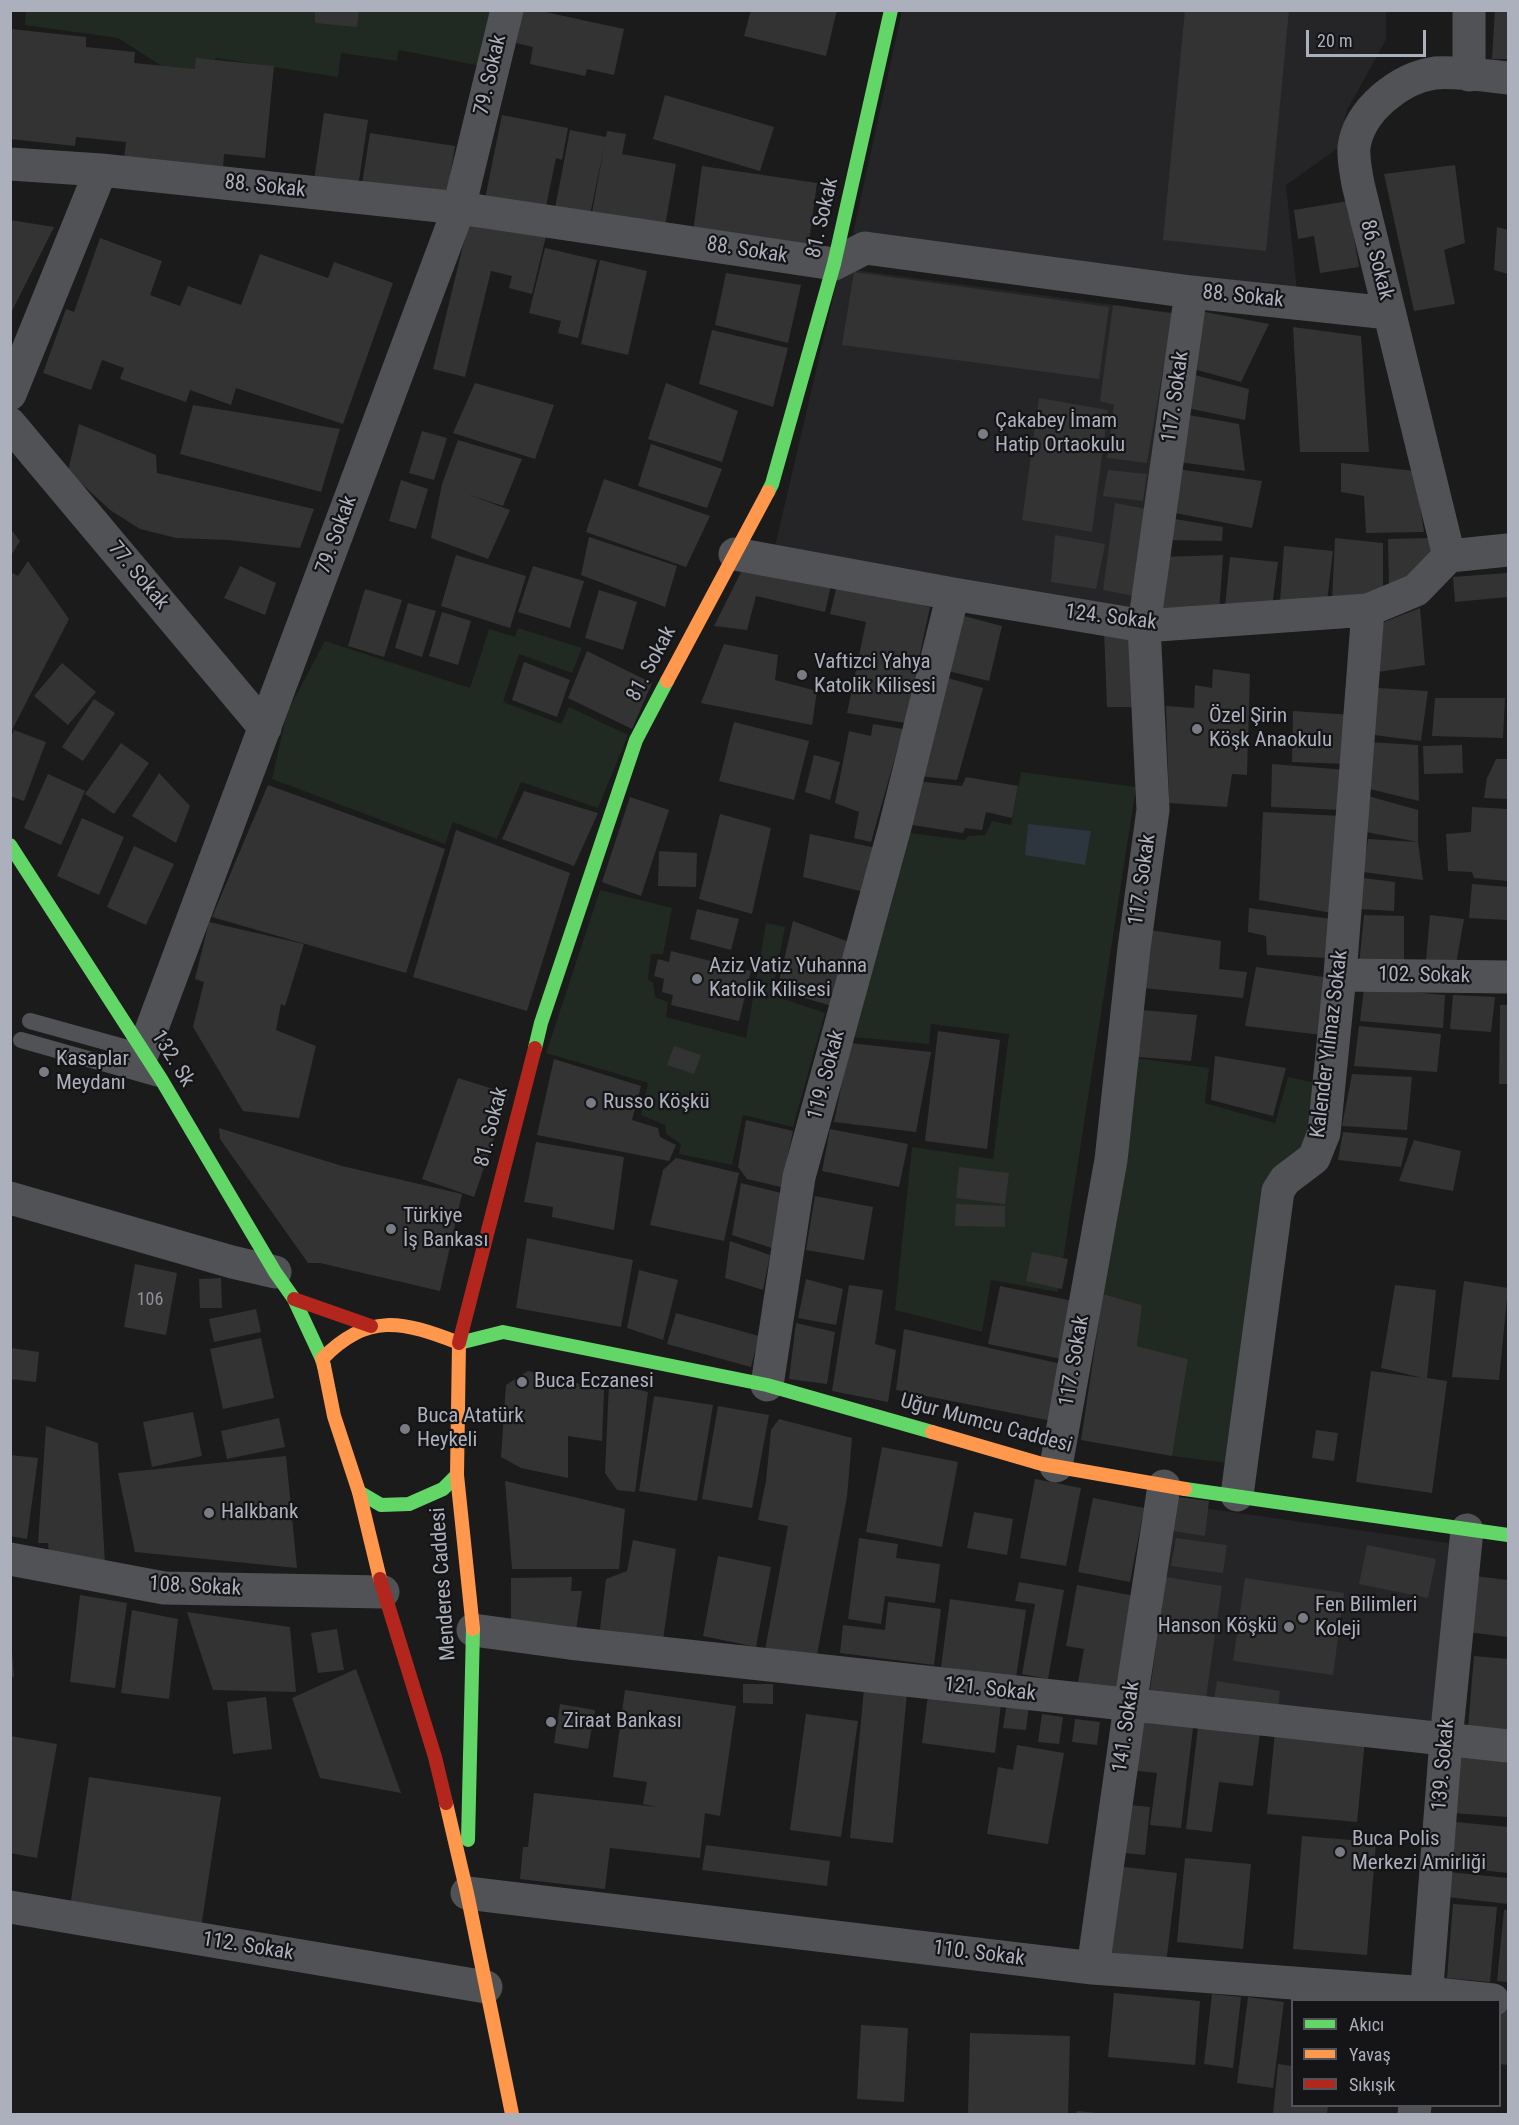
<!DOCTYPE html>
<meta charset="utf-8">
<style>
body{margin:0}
#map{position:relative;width:1519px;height:2125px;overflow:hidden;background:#1b1b1b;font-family:"Roboto Condensed",sans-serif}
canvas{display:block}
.frame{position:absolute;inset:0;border:12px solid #acb0bc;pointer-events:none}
.legend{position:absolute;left:1291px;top:1999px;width:210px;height:108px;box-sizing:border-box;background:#151517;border:2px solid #515359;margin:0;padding:8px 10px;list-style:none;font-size:18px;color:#acb0bc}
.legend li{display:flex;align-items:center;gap:12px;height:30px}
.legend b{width:30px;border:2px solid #515359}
.scale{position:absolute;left:1306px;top:30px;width:120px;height:27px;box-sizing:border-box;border:3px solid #acb0bc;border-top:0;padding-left:8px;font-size:18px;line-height:21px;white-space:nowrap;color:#acb0bc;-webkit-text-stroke:4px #151517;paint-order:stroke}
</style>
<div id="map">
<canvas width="1519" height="2125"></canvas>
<div class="frame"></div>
<ul class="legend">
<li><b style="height:8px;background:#63d668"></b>Akıcı</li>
<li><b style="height:8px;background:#ff974d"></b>Yavaş</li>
<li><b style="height:8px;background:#b3261e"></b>Sıkışık</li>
</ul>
<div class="scale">20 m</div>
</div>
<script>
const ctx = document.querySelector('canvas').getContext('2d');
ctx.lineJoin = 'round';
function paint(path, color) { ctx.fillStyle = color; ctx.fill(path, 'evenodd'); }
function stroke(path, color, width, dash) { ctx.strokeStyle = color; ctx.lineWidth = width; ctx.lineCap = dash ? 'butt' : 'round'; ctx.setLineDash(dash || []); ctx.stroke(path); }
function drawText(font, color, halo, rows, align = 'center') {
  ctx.font = font + ' "Roboto Condensed",sans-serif'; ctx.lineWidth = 4.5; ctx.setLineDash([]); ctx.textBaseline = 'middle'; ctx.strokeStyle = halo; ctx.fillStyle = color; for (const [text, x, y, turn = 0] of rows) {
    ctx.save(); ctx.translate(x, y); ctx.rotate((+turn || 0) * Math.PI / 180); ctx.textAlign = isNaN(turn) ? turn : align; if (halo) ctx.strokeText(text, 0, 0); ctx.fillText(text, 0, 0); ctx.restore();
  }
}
paint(new Path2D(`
 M902,11h484v29l-39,70 -9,38 -52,37 11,106 -444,-58z
 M840,268l342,46 -44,304 -365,-63z
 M1176,1504l279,40 -25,187 -280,-39z`), '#252527');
paint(new Path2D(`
 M26,10l474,1 -14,56 -87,-17 -2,11 -56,-8 -3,24 -122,-19 -8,12h-40l-50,-32 -93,-13z
 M518,628l64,20 -10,25 -53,-19 -16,48 58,22 8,-17 59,28 -30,73 -77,-26 -24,57 -44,-17 -8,22 -173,-65 15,-67 38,-71 145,47 19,-59 26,8z
 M1021,772l115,15 -78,505 -67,-12 -9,52 -87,-22 17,-163 81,12 16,-125 -78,-10 -2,20 -77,-7 52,-205 60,8 5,-4 16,-1 7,-14 19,4z
 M600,890l72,18 -9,46h-12l-3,25 5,4 2,14 13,5 -2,15 80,21 20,-115 19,4 -13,68 53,18 -32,114 -50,-12 -11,50 -53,-11 2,-10 -15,-10 -1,-9 -24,-10 7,-32 -102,-30z
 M1128,1057l81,11 -4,35 70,20 13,-46 24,5 2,31 -11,38 -68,313 -63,-8 16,-97 -51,-13 4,-41 -38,-11z`), '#202922');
paint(new Path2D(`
 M1028,824l63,7 -6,34 -60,-10z`), '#2d353e');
paint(new Path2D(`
 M315,10h44l-2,17 -42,-4z
 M523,10h13l88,19 -10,46 -27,-6 -2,7 -55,-12 3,-17 -17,-4z
 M751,10h86l-11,46 -82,-20z
 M1185,10h104l-23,241 -103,-11z
 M1495,10h13v49h-16z
 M11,29l75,8v10l49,5 -1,11 61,6 1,-11 78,8 -9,92 -41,-4 -1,14 -99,-10 2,-16 -50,-5 -1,9 -65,-7z
 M665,95l109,32 -14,44 -107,-32z
 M324,113l44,7 -10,67 -44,-7z
 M502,115l66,13 -6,32 -6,-2 -11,53 -60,-12z
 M570,130l36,7 1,-6 19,3 -4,20 54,10 -12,68 -73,-14 13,-71 -14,68 -35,-7z
 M370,133l85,13 -8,50 -85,-12z
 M1455,165l10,78 -21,7 11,54 -41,7 -30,-137z
 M702,166l115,17 -9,66 -115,-17z
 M1348,201l11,66 -39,6 -6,-37 -16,3 -4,-29z
 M470,217l76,19 -14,58 -23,-6 3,-12 -21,-5 -26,106 -32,-8z
 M10,220l44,7 -44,88z
 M1497,227l11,3v44l-14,-4z
 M100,238l62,23 -12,34 30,11 8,-20 53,19 19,-51 68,24 6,-16 59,21 -50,141 -107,-36 -5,17 -41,-15 -4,12 -66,-23 4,-11 -22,-8 -11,30 -48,-17 23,-64 8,3z
 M545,248l52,12 -19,78 -20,-5 3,-12 -32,-8z
 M600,260l47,11 -19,84 -47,-11z
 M854,272l255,35 -10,72 -257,-34z
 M726,273l75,12 -13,58 -73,-18z
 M1113,305l63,9 -13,55 -16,94 -40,-5 7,-53 -14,-4z
 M1200,311l69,13 -28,58 -44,-12z
 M1293,327l68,9 8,116h-69z
 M712,330l76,18 -15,59 -74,-23z
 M1191,374l58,15 -4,31 -58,-12z
 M475,383l79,22 -19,54 -82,-26z
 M666,383l72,28 -16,51 -74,-23z
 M1039,398l69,12 -16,122 -70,-12z
 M193,405l147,24 -19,63 -141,-38z
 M1183,414l56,10 6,47 -66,-9z
 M79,424l77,31 1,18 157,36 -14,39 -72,-8 -52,-2 -36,-9 -30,-19 -42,-39z
 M422,431l25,7 -13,42 -25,-7z
 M458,440l64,19 -19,47 -36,-12 43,16 -22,49 -57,-21 11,-54z
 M651,444l71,25 -15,39 -69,-22z
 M1341,463l74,8 9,61 -58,1 -2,-37 -23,-4z
 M1177,469l85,12 -10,47 -82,-16z
 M1108,470l39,4 -4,27 -40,-5z
 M604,479l106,37 -24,51 -100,-35z
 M401,480l27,9 -12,40 -27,-8z
 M1115,503l32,6 -13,87 -31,-6z
 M1169,518l54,9 -1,14 -59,-1z
 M10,528l10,13 -10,16z
 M1055,535l50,9 -9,45 -45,-7z
 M589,537l88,29 -12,41 -84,-32z
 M1335,538l48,5v48l-51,11z
 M1433,538l-1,22 -43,28 -1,-49z
 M1284,546l49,5 -6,50 -47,1z
 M456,555l70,21 -16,52 -69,-22z
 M1223,555l-4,59h-64l7,-57z
 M1230,557l48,5 -6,44 -47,1z
 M28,561l41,58 -59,115v-162l8,4z
 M240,566l36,17 -11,32 -41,-17z
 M533,566l51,15 -14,47 -52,-16z
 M741,572l90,13 -6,27 -69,-16 -9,34 -33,-4z
 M1507,573l1,24 -53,5 -2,-25z
 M837,585l93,22 -25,116 -58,-10 19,-91 -36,-8z
 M365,589l37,11 -18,57 -36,-11z
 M599,590l38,12 -14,48 -38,-12z
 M408,603l28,8 -14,46 -27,-9z
 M1420,608l5,57 -47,7 1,-48z
 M442,612l29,9 -13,44 -29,-9z
 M960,615l42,11 -13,55 -41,-10z
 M1104,630l31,4 1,73h-29z
 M724,644l54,11 -3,25 42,11 -5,34 -111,-22z
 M587,651l65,32 -20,46 -64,-31z
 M524,662l46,18 -13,37 -45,-17z
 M62,663l34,29 -28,33 -34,-29z
 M1213,669l37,5 -3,101 -15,-1 -5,33 -58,-4 -3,-97 28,2 1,-23 17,3z
 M944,677l39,11 -26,92 -39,-4z
 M1378,688l50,3 -7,50 -47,-6z
 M1435,698h70l-2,40 -71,-2z
 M94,699l21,14 -32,48 -21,-14z
 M1293,711l59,4 -4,49 -56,-2z
 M734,722l75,19 -15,59 -75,-19z
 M873,724l30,5 -32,113 -17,-4 5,-26 -24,-9 14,-72 22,5z
 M14,730l32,12 -22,59 -14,-5v-57z
 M1368,742l50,3 1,56 -49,-12z
 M121,743l28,20 -35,51 -29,-20z
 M1462,745l1,28 -39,1 -1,-28z
 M814,755l26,7 -10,38 -25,-8z
 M1496,759h12v40l-24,-1 3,-20z
 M1272,764l74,6 -4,40 -71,-3z
 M159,773l31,33 -14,37 -44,-27z
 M48,774l37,17 -24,54 -37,-17z
 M966,777l52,9 -6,32 -26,-6 -4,18 -17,-2 -2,5 -57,-9 9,-43 47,5z
 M268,785l177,64 -39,124 -194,-56z
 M524,791l74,22 -24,53 -72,-27z
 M1368,796l50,14v32l-52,-10z
 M630,797l39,13 -28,86 -39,-14z
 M1472,807l36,2v72l-34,-3 -2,-6 -24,-1 -2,-37 25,-2z
 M1263,812l79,4 -10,97 -73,-13z
 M720,814l51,14 -19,86 -53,-15z
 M82,818l42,19 -25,58 -42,-19z
 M456,830l114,43 -43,138 -114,-34z
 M810,834l66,14 -12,44 -61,-15z
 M1368,839l50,3 5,38 -60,-8z
 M134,846l40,18 -28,61 -39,-18z
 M659,851l38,2 -1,34 -38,-1z
 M1363,878l32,4 -1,29 -34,-2z
 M1472,884l36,3v33l-39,-2z
 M1249,908l83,11 -3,39 -62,-3 -1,-19 -18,-4z
 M697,909l42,10 -8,31 -41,-11z
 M1364,915l40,1v48l-45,1z
 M1430,915l34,4 -8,45 -30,-4z
 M793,921l56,21 -17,64 -55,-16z
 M209,922l95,22 -19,62 -4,-2 -5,26 40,16 -17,72 -56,-7 -50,-84 11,-45 -9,-3z
 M1150,930l71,11 -2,28 28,3 -4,26 -100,-10z
 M671,951l80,20 -12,50 -68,-16 2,-10 -11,-3 2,-13 -10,-3 4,-17 11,3z
 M1256,967l74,11 -8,57 -77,-9z
 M1364,988l81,7 -2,33 -83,-7z
 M1453,995l42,2 -4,35 -41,-3z
 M1500,1005h8v79h-9z
 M1142,1010l55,5 -6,46 -53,-4z
 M1359,1026l82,8 -4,38 -83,-6z
 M938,1031l62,9 -13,109 -62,-8z
 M850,1043l81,9 -15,80 -82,-10z
 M674,1046l27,9 -7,19 -27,-9z
 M1215,1056l71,12 -13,48 -62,-16z
 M554,1059l87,27 -9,34 26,8 2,9 16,8 -7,16 -132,-26z
 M1352,1074l60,3 -5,53 -65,-4z
 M458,1078l51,16 -35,103 -52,-18z
 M746,1120l47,11 -12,56 -34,-8 -9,-12z
 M219,1128l123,38 120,28 -22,97 -120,-28h-12l-88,-124z
 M830,1129l78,15 -9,43 -77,-16z
 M1343,1132l65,6 -7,29 -63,-7z
 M1414,1140l47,11 -8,40 -54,-10z
 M536,1142l88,15 -10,73 -62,-13 1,-10 -29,-5z
 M676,1158l63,15 -15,68 -74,-16 13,-55z
 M959,1167l50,6 -4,31 -49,-6z
 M741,1183l40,10 -6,56 -43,-14z
 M815,1196l58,11 -9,53 -58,-10z
 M956,1204l49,2v21l-50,-1z
 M527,1238l106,22 -12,67 -105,-19z
 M730,1241l40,14 -7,35 -38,-12z
 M1032,1252l36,7 -6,30 -36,-8z
 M135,1264l42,9 -11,62 -42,-8z
 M639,1270l39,10 -15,60 -36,-12z
 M221,1278l1,30h-22l-1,-29z
 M806,1279l37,10 -7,36 -38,-7z
 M1464,1281l44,7 -9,92 -47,-3z
 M849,1285l34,5 -8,54 21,6 -8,52 -56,-11z
 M1395,1285l41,5 -9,88 20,3 -15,112 -76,-11 15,-111 52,7 -42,-10z
 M1000,1286l78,16 -12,58 -78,-16z
 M1103,1294l39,11 -5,41 51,13 -16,97 -91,-16z
 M256,1309l5,23 -47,10 -5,-23z
 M676,1313l83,23 -8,31 -84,-23z
 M796,1323l39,9 -8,52 -38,-5z
 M904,1329l162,36 -9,57 -161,-32z
 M261,1338l13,60 -51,11 -13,-60z
 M11,1348l28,4 -3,30 -26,-3z
 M528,1371l76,19 -2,51 -34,-5v42l-47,-10 -20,-11 5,-72z
 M609,1383l39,9 -13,100 -18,-2 -12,-17z
 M654,1396l59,9 -16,96 -58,-10z
 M718,1406l51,9 -17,93 -50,-9z
 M193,1412l9,44 -50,11 -9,-45z
 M279,1418l6,29 -58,12 -6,-28z
 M779,1419l73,19 -5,59 -31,163 -51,-10 23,-124 -30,-6 8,-39 5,-51z
 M46,1426l52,17 7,120 -56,-11 -1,-9h-10z
 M1316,1430l22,3 -4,28 -22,-3z
 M882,1447l76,15 -16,85 -76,-15z
 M10,1455l28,3 -11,81 -17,-3z
 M286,1456l11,112 -162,-16 -17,-79z
 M1035,1479l46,9 -15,78 -46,-8z
 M505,1481l120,28 -6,60h-107z
 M1178,1497l31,4 -4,35 -32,-5z
 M1093,1498l51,10 -14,74 -52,-10z
 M974,1512l39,7 -6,36 -40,-7z
 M859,1538l39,6 -2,14 44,6 -5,39 -50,-7 -4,28 -33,-5z
 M1176,1538l51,7 -4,28 -52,-7z
 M633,1540l43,9 -14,98 -63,-10 7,-58 21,-8z
 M1367,1545l69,14 -8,39 -69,-14z
 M718,1556l53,11 -15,80 -53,-11z
 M1466,1575l42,5v57l-49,-6z
 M572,1577l-1,14h11l-7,46 -64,-16v-43z
 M1166,1577l56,9 -17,119 -56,-8z
 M1245,1578l99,15 -11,82 -100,-14z
 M1019,1582l45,8 -16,89 -26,-5 13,-70 -20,-3z
 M1077,1585l58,11 -17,94 -40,-8 6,-33 -18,-3z
 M80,1595l47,8 -12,85 -45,-6z
 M950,1599l76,11 -10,68 -75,-11z
 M888,1602l53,7 -7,56 -94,-12 3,-28 42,5z
 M132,1610l46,9 -9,80 -48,-6z
 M187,1612l103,15 6,65 -83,-2z
 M337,1629l7,41 -26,3 -7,-40z
 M10,1651h2l2,26 -4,-1z
 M1474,1656l34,3v72l-40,-3z
 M356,1669l45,124 -81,-15 -28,-80z
 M1217,1681l63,10 -2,17 -64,-9z
 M743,1684h30v20l-30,-1z
 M864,1689l43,4 -14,150 -43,-5z
 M625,1690l111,16 -16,110 -15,-3 -5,45 -90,-10 -5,41 -85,-10 3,-32h5l6,-54 123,14 -14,-3 4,-22 -34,-5z
 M928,1694l73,10 -6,49 -73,-10z
 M266,1697l6,52 -39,5 -6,-52z
 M1007,1702l22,3 -3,25 -23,-2z
 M560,1704l35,6 -7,39 -34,-6z
 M1137,1713l57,7 -13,108 -31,-3 7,-52 -27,-3z
 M806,1714l52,7 -17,116 -51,-7z
 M1042,1714l21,3 -4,27 -21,-2z
 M1199,1718l62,8 -8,60 -34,-4 -7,50 -26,-3z
 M1075,1719l25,3 -3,23 -25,-3z
 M1275,1731l90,9 -8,82 -90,-8z
 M10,1736l47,8 -20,114 -27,-5z
 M1017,1745l47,8 -16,91 -61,-10 11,-67 15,3z
 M1456,1746l52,3v68l-56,-4z
 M89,1777l132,20 -21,137 -131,-20z
 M1119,1804l31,3 -5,48 -31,-3z
 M1456,1822l52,5v46l-56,-6z
 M1302,1836l74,6 -9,113 -74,-6z
 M706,1845l124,16 -3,25 -125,-16z
 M1185,1858l66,6 -8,85 -66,-7z
 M1116,1866l61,7 -11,91 -61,-8z
 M1449,1872l59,6v26l-61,-7z
 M1453,1904l44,3 -7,75 -43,-4z
 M1504,1910h4v72l-11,-1z
 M1114,1993l86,8 -5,64 -87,-8z
 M1212,1994l29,3 -8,71 -29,-4z
 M1248,1997l36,5 -11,86 -36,-5z
 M1500,2008l8,1v56l-8,-1z
 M861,2025l47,3 -4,74 -47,-3z
 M970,2033l100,3 -2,78h-100z
 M1278,2064l14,2v40h36l-1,8h-54z
 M1077,2111l20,2v1h-21z`), '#333');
stroke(new Path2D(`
 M30,1021l112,31
 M21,1040l138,39`), '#505255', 16);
stroke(new Path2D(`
 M1469,10v65
 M10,164l91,6 358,38 375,56 31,-16 326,44 198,21
 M10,394l91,-224
 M10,424l255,304
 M735,554l218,40 191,32 224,-16 48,-20 33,-34 59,-6
 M1449,556l-91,-372c-2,-12 -5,-25 -4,-37 5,-37 46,-69 81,-74 19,-2 53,3 73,5
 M1340,975l168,2
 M143,1052l316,-844 48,-198
 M10,1198l222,64 43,10
 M767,1385l32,-208 96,-350 58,-233
 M1056,1466l55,-306 23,-212 19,-138 -9,-184 47,-334
 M1237,1495l41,-304 7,-11 29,-22 10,-25 16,-158 28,-365
 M10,1559l154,29 219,4
 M473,1630l96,13 939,103
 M467,1893l626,75 334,25 66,7
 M10,1907l476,80
 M1093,1968l37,-262 34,-220
 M1426,2000l20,-260 21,-210
 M1414,2114l1,-8`), '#505255', 33);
stroke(new Path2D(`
 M768,492l4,-8 62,-220 57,-254
 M10,845l151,234 114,193 19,27 28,60 2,7
 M535,1048l6,-25 95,-283 31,-59
 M459,1343l44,-11 264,53 165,47
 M1185,1489l323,46
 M359,1492l22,13 28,-1 34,-15 14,-14
 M468,1840l5,-211`), '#63d668', 14);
stroke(new Path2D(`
 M667,681l101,-189
 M459,1343l-2,132 16,154
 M322,1359c46,-47 80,-38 137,-16
 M324,1366l10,50 25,76 21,87
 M932,1432l110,32 143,25
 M446,1803l21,90 45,221`), '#ff974d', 14);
stroke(new Path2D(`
 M294,1299l77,27
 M459,1343l76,-295
 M380,1579l55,178 11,46`), '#b3261e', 14);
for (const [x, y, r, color] of [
 [983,434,6,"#797c84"],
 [802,675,6,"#797c84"],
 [1197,729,6,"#797c84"],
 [697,979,6,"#797c84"],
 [44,1072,6,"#797c84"],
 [591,1103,6,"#797c84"],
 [391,1229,6,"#797c84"],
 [522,1382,6,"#797c84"],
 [405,1429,6,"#797c84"],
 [209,1513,6,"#797c84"],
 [1303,1618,6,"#797c84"],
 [1289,1627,6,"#797c84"],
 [551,1722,6,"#797c84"],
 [1340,1852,6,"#797c84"]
]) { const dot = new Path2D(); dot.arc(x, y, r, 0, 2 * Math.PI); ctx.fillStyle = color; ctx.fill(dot); stroke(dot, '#151517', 2); }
drawText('18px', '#8e919a', null, [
 ["106",150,1300]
]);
drawText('21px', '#acb0bc', '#151517', [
 ["79. Sokak",491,75,-77],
 ["88. Sokak",265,187,6],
 ["81. Sokak",823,218,-77],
 ["88. Sokak",747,251,9],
 ["86. Sokak",1376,260,76],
 ["88. Sokak",1243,297,6],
 ["117. Sokak",1176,397,-82],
 ["79. Sokak",337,535,-70],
 ["77. Sokak",138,576,50],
 ["124. Sokak",1111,618,7],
 ["81. Sokak",652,664,-62],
 ["117. Sokak",1143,880,-82],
 ["102. Sokak",1424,976,1],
 ["Kalender Yılmaz Sokak",1330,1044,-83],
 ["132. Sk",172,1059,58],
 ["119. Sokak",827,1075,-75],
 ["81. Sokak",492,1127,-76],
 ["117. Sokak",1075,1361,-80],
 ["Uğur Mumcu Caddesi",986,1424,15],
 ["Menderes Caddesi",444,1584,-94],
 ["108. Sokak",195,1587,3],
 ["121. Sokak",990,1690,6],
 ["141. Sokak",1127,1727,-82],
 ["139. Sokak",1444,1765,-85],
 ["112. Sokak",248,1947,9],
 ["110. Sokak",979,1954,7]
]);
drawText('21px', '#acb0bc', '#151517', [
 ["Çakabey İmam",995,422],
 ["Hatip Ortaokulu",995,446],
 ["Vaftizci Yahya",814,663],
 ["Katolik Kilisesi",814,687],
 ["Özel Şirin",1209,717],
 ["Köşk Anaokulu",1209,741],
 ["Aziz Vatiz Yuhanna",709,967],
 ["Katolik Kilisesi",709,991],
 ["Kasaplar",56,1060],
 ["Meydanı",56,1084],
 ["Russo Köşkü",603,1103],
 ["Türkiye",403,1217],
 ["İş Bankası",403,1241],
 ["Buca Eczanesi",534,1382],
 ["Buca Atatürk",417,1417],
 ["Heykeli",417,1441],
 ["Halkbank",221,1513],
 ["Fen Bilimleri",1315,1606],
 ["Koleji",1315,1630],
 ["Hanson Köşkü",1277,1627,"right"],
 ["Ziraat Bankası",563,1722],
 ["Buca Polis",1352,1840],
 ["Merkezi Amirliği",1352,1864]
], 'left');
</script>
